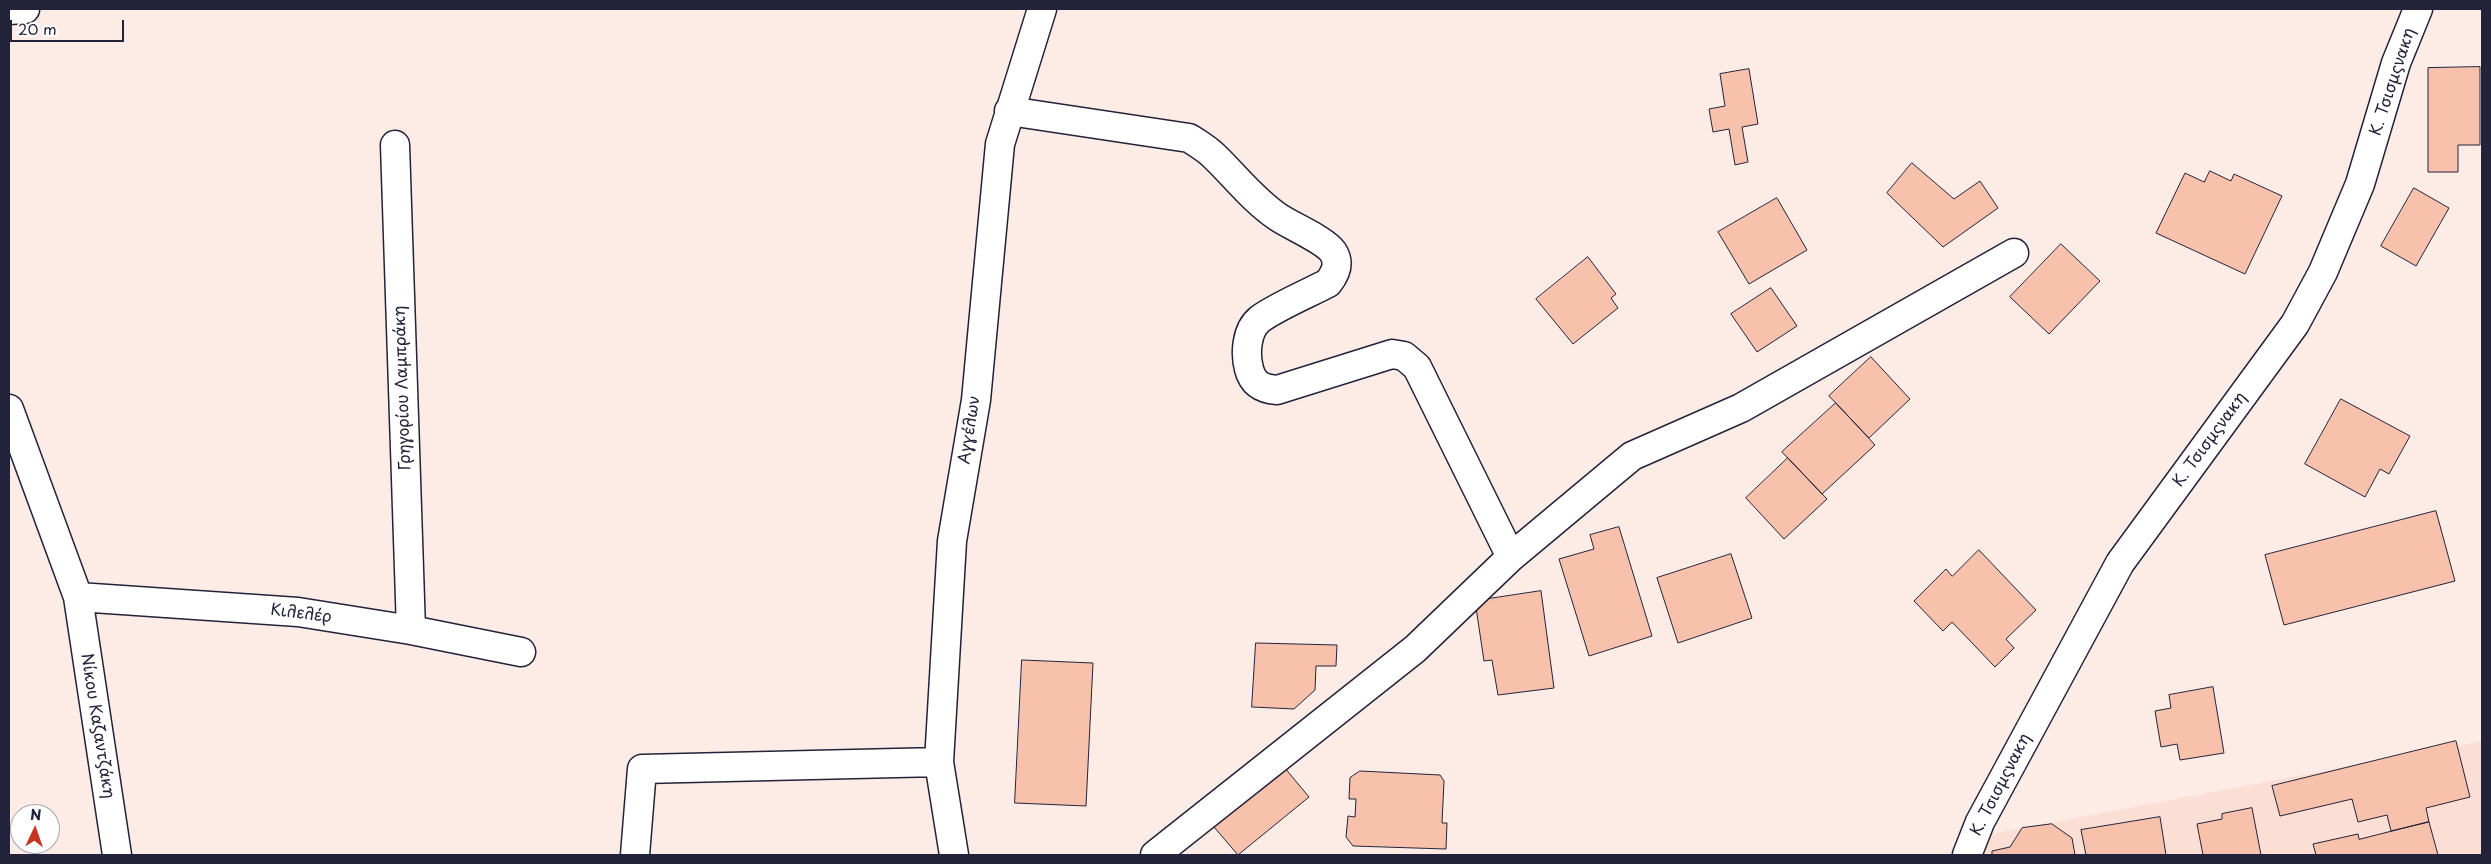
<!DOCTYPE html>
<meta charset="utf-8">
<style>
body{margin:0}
#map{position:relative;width:2491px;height:864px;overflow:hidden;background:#fdece6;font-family:"Playpen Sans",sans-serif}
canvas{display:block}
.frame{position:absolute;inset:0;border:10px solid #22223b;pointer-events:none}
.north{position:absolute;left:10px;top:804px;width:50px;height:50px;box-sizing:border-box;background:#fff;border:1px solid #a7a7b1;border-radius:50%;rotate:3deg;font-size:14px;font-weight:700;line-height:20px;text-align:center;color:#22223b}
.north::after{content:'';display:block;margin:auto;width:18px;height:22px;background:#c8321e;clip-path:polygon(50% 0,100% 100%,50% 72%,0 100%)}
.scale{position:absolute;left:10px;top:20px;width:114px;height:22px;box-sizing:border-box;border:2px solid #22223b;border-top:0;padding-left:6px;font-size:15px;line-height:18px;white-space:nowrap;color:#22223b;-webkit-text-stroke:4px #fff;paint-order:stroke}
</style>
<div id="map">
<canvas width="2491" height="864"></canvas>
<div class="frame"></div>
<div class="north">N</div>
<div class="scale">20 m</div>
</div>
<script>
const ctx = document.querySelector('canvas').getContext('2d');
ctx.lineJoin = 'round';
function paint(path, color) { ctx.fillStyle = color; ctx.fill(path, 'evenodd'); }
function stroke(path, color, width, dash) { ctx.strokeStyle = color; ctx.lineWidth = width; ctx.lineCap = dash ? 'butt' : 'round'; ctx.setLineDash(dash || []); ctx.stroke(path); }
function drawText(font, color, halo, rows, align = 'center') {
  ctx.font = font + ' "Playpen Sans",sans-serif'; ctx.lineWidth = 4; ctx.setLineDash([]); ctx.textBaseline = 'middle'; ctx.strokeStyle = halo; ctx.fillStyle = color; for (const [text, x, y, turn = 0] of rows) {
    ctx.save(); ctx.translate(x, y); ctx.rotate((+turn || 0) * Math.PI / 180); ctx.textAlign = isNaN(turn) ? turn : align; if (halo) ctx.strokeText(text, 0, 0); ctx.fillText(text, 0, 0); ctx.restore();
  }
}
paint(new Path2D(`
 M2482,741v114h-507l11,-20z`), '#fcdfd4');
const building = new Path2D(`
 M2480,67v78h-22v27h-30v-104z
 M1749,69l9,55 -16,3 6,35 -13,3 -6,-36 -16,3 -4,-23 16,-3 -5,-32z
 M1912,163l42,36 26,-18 18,27 -55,39 -56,-54z
 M2210,171l21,10 3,-7 48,22 -37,78 -89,-41 29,-60 19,9z
 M2414,188l35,20 -33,58 -35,-20z
 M1777,198l30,52 -58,34 -31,-52z
 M2061,244l39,37 -51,53 -39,-37z
 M1588,257l28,37 -5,4 7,10 -45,36 -37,-45z
 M1771,288l26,38 -40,26 -26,-38z
 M1871,357l39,42 -41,39 -40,-42z
 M2341,399l69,37 -21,38 -9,-5 -15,28 -60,-33z
 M1836,403l39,42 -53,49 -40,-42z
 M1788,458l39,41 -43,40 -38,-41z
 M2436,511l19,70 -171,44 -19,-70z
 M1619,527l33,109 -63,20 -30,-97 35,-10 -4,-14z
 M1979,550l57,60 -30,29 8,9 -19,19 -43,-45 -9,9 -29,-30 32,-32 6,7z
 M1731,554l21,64 -74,25 -21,-65z
 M1541,591l13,97 -56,7 -6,-35 -8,1 -9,-60z
 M1256,643l81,2 -1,21h-20l-1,24 -21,19 -42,-2z
 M1022,660l71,3 -7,143 -71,-3z
 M2213,687l11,66 -44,7 -3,-16 -16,3 -6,-36 16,-3 -2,-13z
 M2456,741l14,56 -44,11 3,14 -38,9 -4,-16 -29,7 -6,-23 -72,17 -8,-30z
 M1279,761l30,36 -71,58 -30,-35z
 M1360,771l80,4 4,6 -2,42h5l-1,26 -93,-3 -7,-9 2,-21 7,1 1,-18h-7l1,-21z
 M2252,808l9,47h-58l-6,-31 25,-5v-5z
 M2160,817l6,38h-80l-5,-25z
 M2429,822l9,33h-122l-3,-11 45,-10 1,5z
 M2052,824l20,14 3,17h-83v-4l18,-4 12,-19z`);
paint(building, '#f8c1ab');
stroke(building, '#22223b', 1);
const street = new Path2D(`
 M9,10l16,-1
 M1009,111l180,27c8,5 18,11 25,18 21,20 39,44 64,61 13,9 47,23 55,35 7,11 3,21 -5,31 -19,10 -52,24 -68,36 -14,11 -15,35 -11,50 4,15 13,20 28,21l115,-36 12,2 13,11 94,190
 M395,145l16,485
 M9,409l69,188 39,258
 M78,597l220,15 113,18 110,22
 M635,855l7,-86 297,-7
 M954,855l-15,-93 13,-221 24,-141 24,-256 42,-135
 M1155,855l260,-206 96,-92 121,-101 109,-48 273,-155
 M1967,855l13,-33 140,-259 175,-239 28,-52 37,-88 36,-121 22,-54`);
stroke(street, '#22223b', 31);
stroke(street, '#fff', 28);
drawText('16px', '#22223b', '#fff', [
 ["Κ. Τσισμςνακη",2393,82,-72],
 ["Γρηγορίου Λαμπράκη",403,388,-92],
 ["Αγγέλων",970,430,-81],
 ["Κ. Τσισμςνακη",2210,440,-54],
 ["Κιλελέρ",301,614,7],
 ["Νίκου Καζαντζάκη",97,726,81],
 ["Κ. Τσισμςνακη",2001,785,-63]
]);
</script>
